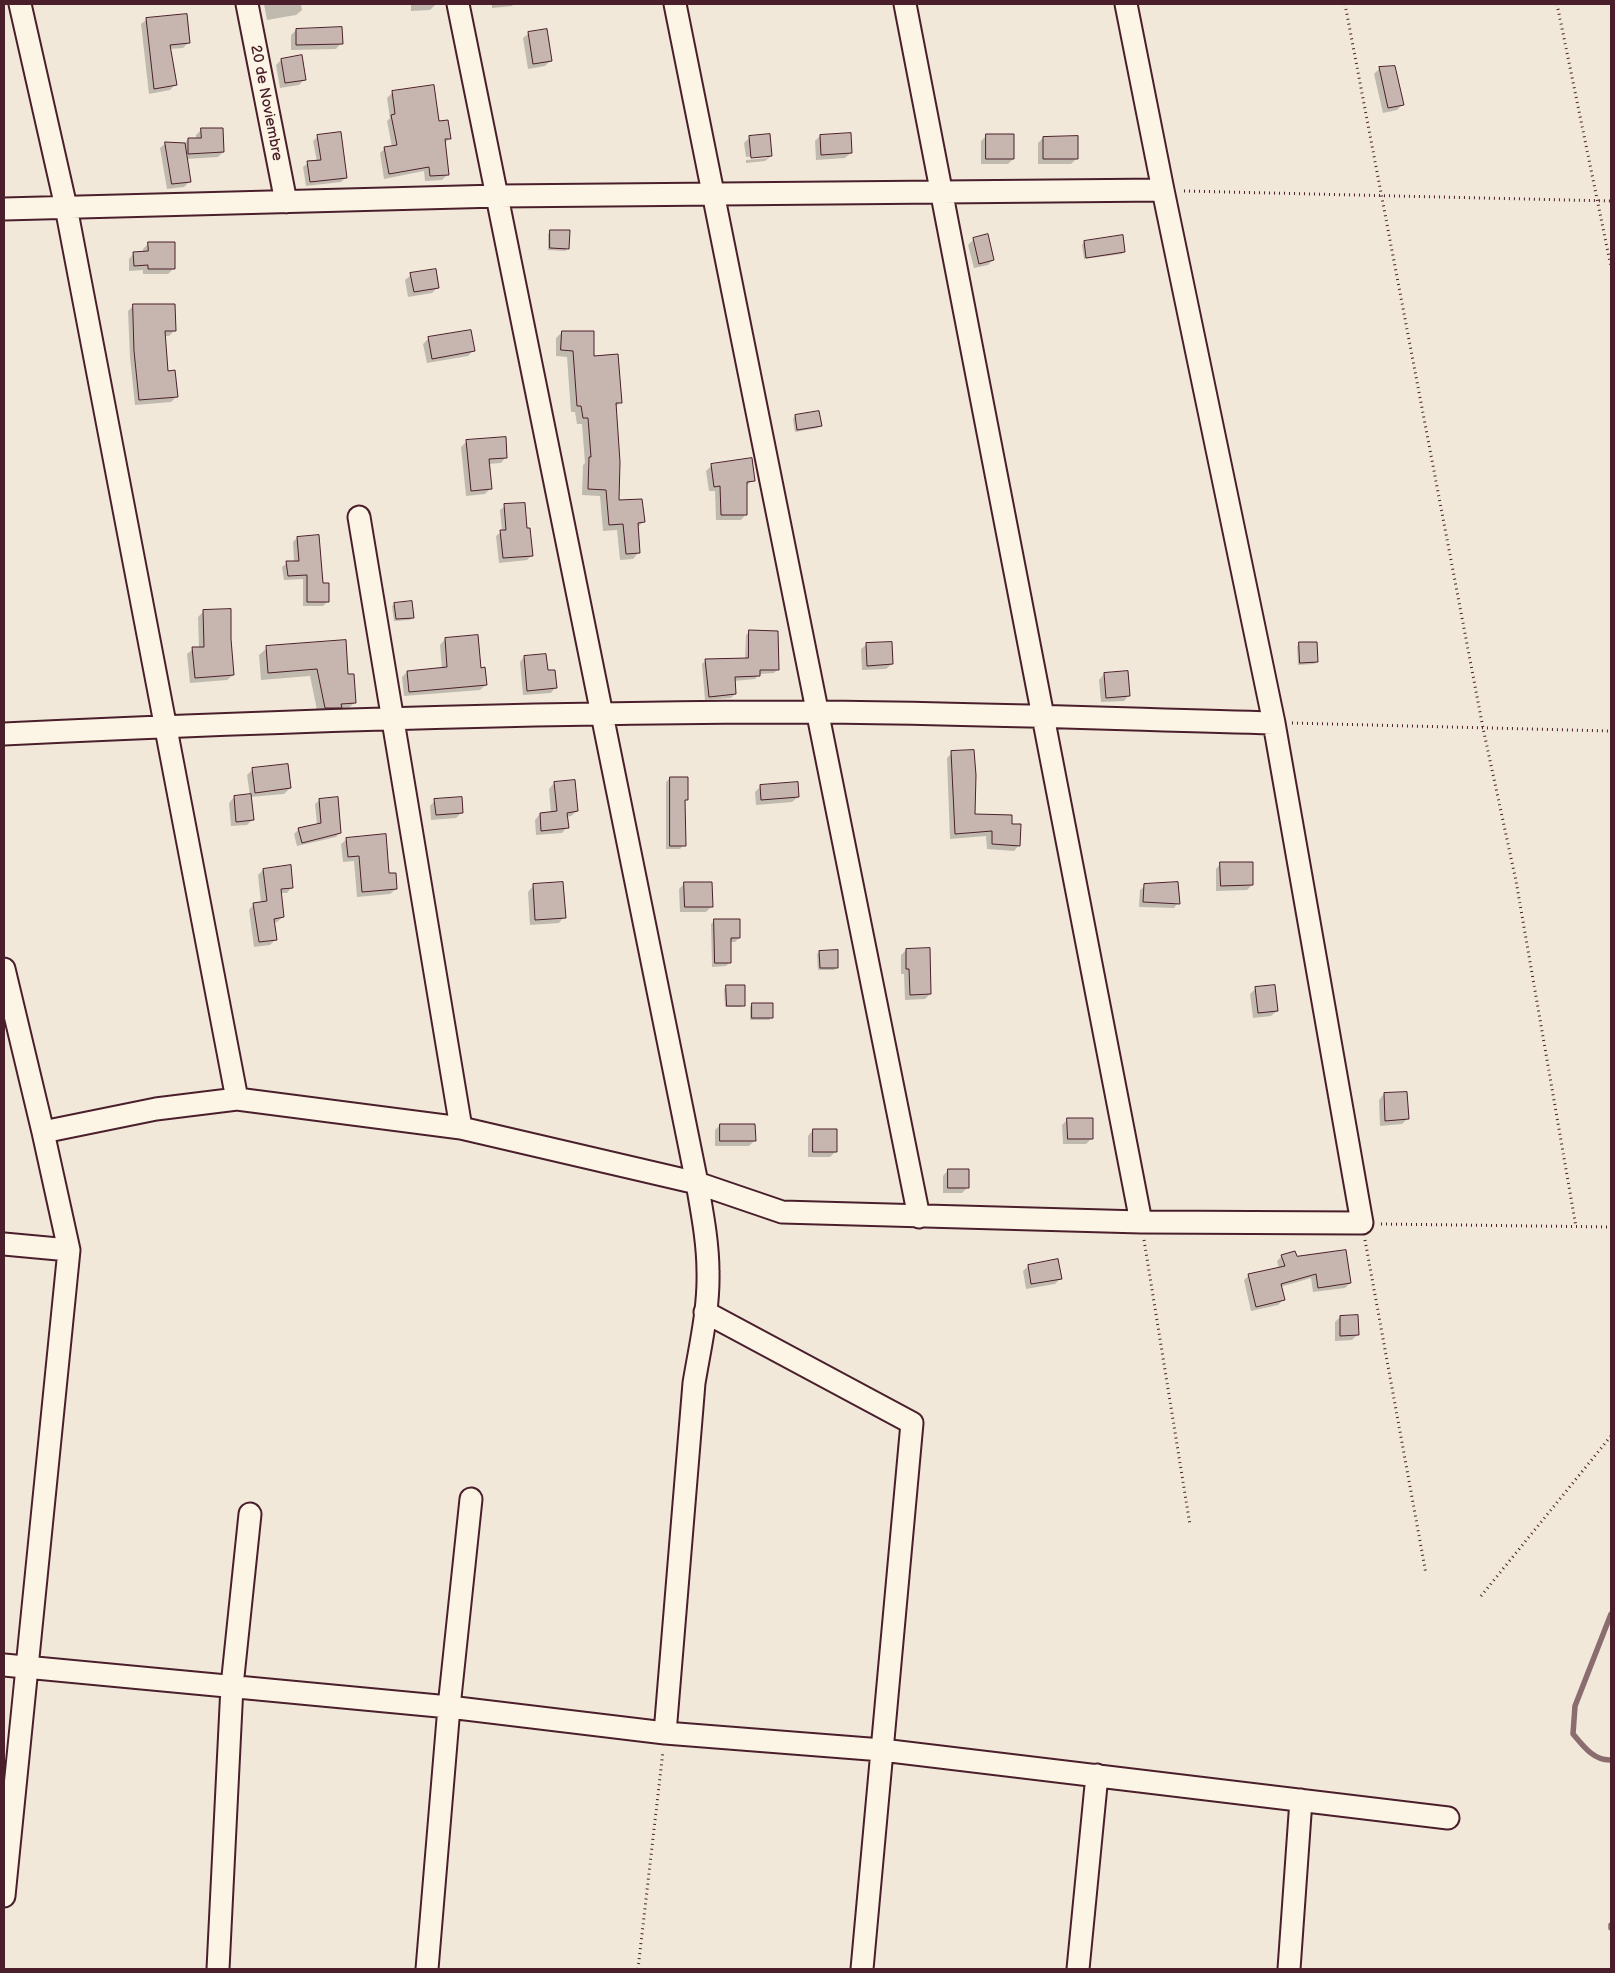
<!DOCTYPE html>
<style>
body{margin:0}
#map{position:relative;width:1615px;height:1973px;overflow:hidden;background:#f1e8da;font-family:"Balsamiq Sans",sans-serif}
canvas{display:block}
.frame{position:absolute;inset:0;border:5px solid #4a1f2b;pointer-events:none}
</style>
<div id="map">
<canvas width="1615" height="1973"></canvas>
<div class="frame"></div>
</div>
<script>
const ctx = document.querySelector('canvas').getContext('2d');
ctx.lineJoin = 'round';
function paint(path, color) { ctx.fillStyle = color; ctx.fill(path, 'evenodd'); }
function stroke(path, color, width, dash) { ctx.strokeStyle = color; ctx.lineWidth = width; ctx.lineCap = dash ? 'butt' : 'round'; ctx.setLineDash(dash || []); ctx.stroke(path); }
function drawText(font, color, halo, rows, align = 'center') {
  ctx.font = font + ' "Balsamiq Sans",sans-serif'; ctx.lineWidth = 4; ctx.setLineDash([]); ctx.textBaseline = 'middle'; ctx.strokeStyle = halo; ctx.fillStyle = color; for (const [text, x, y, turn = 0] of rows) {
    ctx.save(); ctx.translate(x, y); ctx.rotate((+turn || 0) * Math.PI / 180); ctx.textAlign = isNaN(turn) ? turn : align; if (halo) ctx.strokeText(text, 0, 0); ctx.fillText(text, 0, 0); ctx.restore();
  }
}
paint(new Path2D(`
 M264,4h37l1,6 -6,5 -29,5z
 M411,4h25l-6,6 -19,1z
 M492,4h22l-2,2 -20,2z
 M147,19l41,24 -5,5 -14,1 6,36 -5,5 -21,4 -8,-70z
 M296,30l45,13 -5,6 -45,1v-15z
 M529,33l21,28 -5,5 -17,3 -5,-31z
 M281,60l24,19 -6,6 -19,3 -4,-23z
 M1380,68l23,36 -6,6 -14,3 -9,-39z
 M433,87l5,35 12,16 -5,5 3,31 -6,6 -17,1 -1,-10 -40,8 -4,-26 5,-5 7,-1 -5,-26 3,-3 -3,-20 5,-5z
 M201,130l22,22 -5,5 -32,2 4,22 -6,6 -17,2 -7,-41 6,-5 18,1 4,-5h8v-4z
 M987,135l26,24 -5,5h-27v-23z
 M318,136l28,41 -5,5 -35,4 -3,-19 5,-4 9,-1 -4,-21z
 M820,136l31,17 -6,5 -29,2 -1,-19z
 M750,137l21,19 -6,5 -19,2v-3l21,-2v-3l-21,2 -2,-14z
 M1043,138l34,20 -6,6h-33v-21z
 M551,231l17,17 -3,3 -17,-1v-16z
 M974,239l19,21 -5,5 -14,3 -6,-23z
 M1084,242l40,9 -2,3 -38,5 -2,-14z
 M148,244l26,24 -6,6h-25v-4l-14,1v-12l5,-6h9v-4z
 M411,275l27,12 -6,6 -24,4 -3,-17z
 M133,306l41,25 -5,5h-5l3,36 9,25 -5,5 -36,3 -5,-48 -2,-46z
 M562,332l31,26 27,44 -5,6 3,94 25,20 -6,6 2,24 -6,7 -13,1 -3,-30 -14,1 -3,-35 -18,-1 1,-30 2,-2 -3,-39h-5l-2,-12h-4l-4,-55 -11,-1v-18z
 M429,338l44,13 -5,5 -41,7 -4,-19z
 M795,416l25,9 -2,3 -23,4 -2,-13z
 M467,441l39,16 -5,6 -13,1 2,25 -5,5 -19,2 -5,-49z
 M712,465l41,15 -7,6v28l-5,6h-25l-1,-29h-6l-3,-20z
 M505,506l21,24 5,26 -4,4 -28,3 -3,-27 6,-5 -2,-21z
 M297,538l25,46 6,17 -5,5h-20v-27l-19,1 -2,-13 5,-4 7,-1 -1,-20z
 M394,604l19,13 -3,3 -16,1 -2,-15z
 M204,611l29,64 -6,5 -37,3 -3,-29 6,-5 6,-1 -1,-31z
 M750,631l28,38 -4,4 -15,1 -4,5 -21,2 1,13 -4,4 -26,2 -3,-36 4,-4 39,-1 1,-24z
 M445,639l35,30 6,16 -6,5 -76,6 -2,-19 5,-5 35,-3 -2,-24z
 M867,644l25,20 -6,5 -24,1 -1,-21z
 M1300,644l17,18 -3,2 -16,1 -1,-19z
 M267,648l80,28 8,26 -8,8 -29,5 -8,-39 -49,4 -2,-25z
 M524,657l23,14 8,17 -4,5 -28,2 -3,-33z
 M1104,674l25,21 -5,6 -23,1 -2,-22z
 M952,753l21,62 37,10 9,20 -5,6 -27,-2 -1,-13 -36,3 -3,-81z
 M253,769l37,19 -6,6 -34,3 3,22 -6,6 -16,1 -2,-23 5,-6 16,-1 -3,-21z
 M670,778l16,21 -2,3v43l-4,4h-14v-67z
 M554,783l23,28 -6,5 -5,1 1,10 -5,6 -26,2 -1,-15 5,-6 11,-1 -2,-24z
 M761,786l37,11 -6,5 -36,3 -1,-13z
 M320,800l20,32 -4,5 -39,9 -3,-12 4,-4 19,-5 -2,-21z
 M435,800l27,12 -6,6 -25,2 -1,-14z
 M347,839l41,36 8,14 -6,5 -33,3 -3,-36 -11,1 -2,-18z
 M1221,863l31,22 -5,5 -31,1v-22z
 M263,870l29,17 -5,6h-7l3,24 -6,5 -4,1 2,17 -5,5 -16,2 -5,-37 5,-6 7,-1 -3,-28z
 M685,883l27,23 -6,6h-26l-1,-23z
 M533,886l31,31 -5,6 -29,2 -2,-33z
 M1145,886l33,17 -4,5 -35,-1 1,-17z
 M715,920l24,18 -4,4h-5v20l-4,4 -14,1 -1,-43z
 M906,950l24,44 -5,5 -20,1 -1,-26h-3v-19z
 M820,952l16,16 -2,2h-16l-1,-16z
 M727,986l17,19 -3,2h-16l-1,-18z
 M1256,988l21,23 -6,5 -18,2 -3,-24z
 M752,1004l20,13 -3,3h-19v-13z
 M1384,1094l23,25 -5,5 -22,2 -1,-26z
 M1068,1119l24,19 -6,6h-23l-1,-19z
 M720,1125l35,15 -6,6h-34v-16z
 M813,1130l23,21 -6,6h-22v-21z
 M948,1170l20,17 -6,6h-19v-17z
 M1282,1256l14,2 54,25 -5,5 -32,4 -2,-14 -31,9 3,13 -5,5 -27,6 -7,-31 5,-5 30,-7 -2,-7z
 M1028,1266l32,13 -5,5 -29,5 -3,-18z
 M1340,1317l18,17 -6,6 -17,1v-19z`), '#0003');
stroke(new Path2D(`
 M1611,1614l-36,92 -2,28c10,12 21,27 38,26
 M1611,1925v3`), '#8b6d6f', 5.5);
const building = new Path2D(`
 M187,14l3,29 -20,2 7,40 -23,4 -8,-71z
 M342,27l1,17 -47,1v-16z
 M547,29l5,32 -19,3 -5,-32z
 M302,55l4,25 -21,3 -4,-24z
 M1395,66l9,39 -16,3 -9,-41z
 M434,85l5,36 9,-1 3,19h-6l4,36 -19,1 -1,-9 -40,7 -5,-27 13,-2 -6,-30 4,-1 -3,-23z
 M201,128h22l1,24 -36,2v-16h13z
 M341,132l6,46 -37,4 -3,-21 14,-1 -4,-25z
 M851,133l1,20 -31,2 -1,-20z
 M770,134l2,22 -21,2 -2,-22z
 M986,134h28v25h-28z
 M1078,136v23h-35v-22z
 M165,142l20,1 6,39 -19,2z
 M550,230h20l-1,19 -19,-1z
 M988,234l6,26 -15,4 -6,-26z
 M1123,235l2,17 -39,6 -2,-17z
 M148,242h27v27h-27v-4l-14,1 -1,-14 15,-1z
 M436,269l3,19 -25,4 -4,-19z
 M133,304h42l1,27h-11l3,40 7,-1 3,27 -39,3 -5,-49z
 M471,330l4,21 -43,8 -4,-22z
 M562,331h32v25l24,-2 4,49h-6l4,59 -1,38 23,-1 3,23 -7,1 2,30 -14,1 -3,-30 -14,1 -3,-35 -18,-1 1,-32h2l-3,-39h-5l-2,-12h-4l-4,-55 -12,-1z
 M819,411l3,15 -25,4 -2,-15z
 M506,437l1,21 -18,1 3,30 -21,2 -5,-51z
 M752,458l3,23 -8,1v33h-26l-1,-29 -6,1 -3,-23z
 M525,503l2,25h3l3,28 -30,2 -3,-28h6l-2,-26z
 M319,535l4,48h6v19h-22v-27l-19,1 -2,-15h13l-2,-24z
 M412,601l2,17 -18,1 -2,-16z
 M231,609v30l3,36 -39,3 -3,-31h12l-1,-37z
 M749,630l29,1 1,39h-19v6l-25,1 1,17 -27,3 -4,-38 43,-1z
 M478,635l3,33 4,-1 2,18 -78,7 -2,-21 40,-4 -2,-29z
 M346,640l2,34h6l2,29 -15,1 1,4h-17l-8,-39 -49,4 -2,-27z
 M892,642l1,22 -26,2 -1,-23z
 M1299,642h18l1,20 -18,1z
 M546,654l2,16h7l2,18 -30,3 -3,-35z
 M1128,671l2,25 -24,2 -2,-25z
 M974,750l2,25 -1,39 37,1v9h9l-1,22 -28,-2v-13l-37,3 -4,-83z
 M288,764l3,24 -36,5 -3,-25z
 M670,777h18v23h-3l1,46h-16z
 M575,780l3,31 -11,2 2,15 -28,3 -1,-18 17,-2 -3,-29z
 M798,782l1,15 -38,3 -1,-15z
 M251,794l3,26 -18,2 -2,-26z
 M338,797l3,36 -39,10 -4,-15 23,-5 -2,-24z
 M462,797l1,16 -27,2 -2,-16z
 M386,834l3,39h7l1,16 -35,3 -3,-36 -11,1 -2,-19z
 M1220,862h33v23l-32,1z
 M291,865l2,23 -12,1 3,28 -10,2 3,21 -18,2 -6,-39 14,-2 -4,-32z
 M563,882l3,36 -31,2 -2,-36z
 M684,882h28l1,25h-28z
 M1178,882l2,22 -37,-2 1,-18z
 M714,919h26v19h-9v25h-16z
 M930,948l1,46 -21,1 -1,-26h-3v-20z
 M838,950v18h-18l-1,-17z
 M726,985h19v21h-18z
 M1275,985l3,26 -20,2 -3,-26z
 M752,1003h21v15h-21z
 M1407,1092l2,27 -24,2 -1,-28z
 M1067,1118h26v21h-25z
 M720,1124h35l1,17h-36z
 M813,1129h24v23h-24z
 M948,1169h21v19h-21z
 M1346,1250l5,33 -33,5 -2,-14 -35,10 4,16 -29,7 -8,-33 37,-8 -4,-11 14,-4 2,5z
 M1058,1259l4,20 -31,5 -3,-19z
 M1358,1315l1,20 -19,1v-20z`);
paint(building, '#c7b6af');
stroke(building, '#4a1f2b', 1);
const street = new Path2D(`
 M20,4l46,203 171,892
 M247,4l39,198
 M458,4l239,1179c5,29 11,59 11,89 1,37 -8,75 -14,111l-29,350
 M675,4l244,1213
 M905,4l236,1218
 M4,209l494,-13 665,-6
 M359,517l102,611
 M4,734c270,-13 540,-22 811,-22 153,1 306,7 459,11
 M4,969l39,163 26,118 -65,646
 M43,1132l113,-23 81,-10 224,29 236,55 85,29 359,10 221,1 -88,-500 -111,-533 -37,-186
 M4,1244l65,6
 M705,1312l207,111 -50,546
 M4,1665l445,42 216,26 217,17 566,68
 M218,1969l14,-283 18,-172
 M427,1969l22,-262 22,-208
 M1078,1969l19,-194
 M1289,1969l12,-169`);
stroke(street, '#4a1f2b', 25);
stroke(new Path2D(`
 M1345,4l138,724 33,153 60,346
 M1557,4l54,263
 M1184,191l427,10
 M1292,723l319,8
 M1381,1224l230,3
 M1144,1240l46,285
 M1365,1240l61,334
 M1481,1596l130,-160
 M638,1969l25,-218`), '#4a1f2b', 3, [1, 4]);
stroke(street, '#fcf5e5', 21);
drawText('15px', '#4a1f2b', '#fcf5e5', [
 ["20 de Noviembre",266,103,79]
]);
</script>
